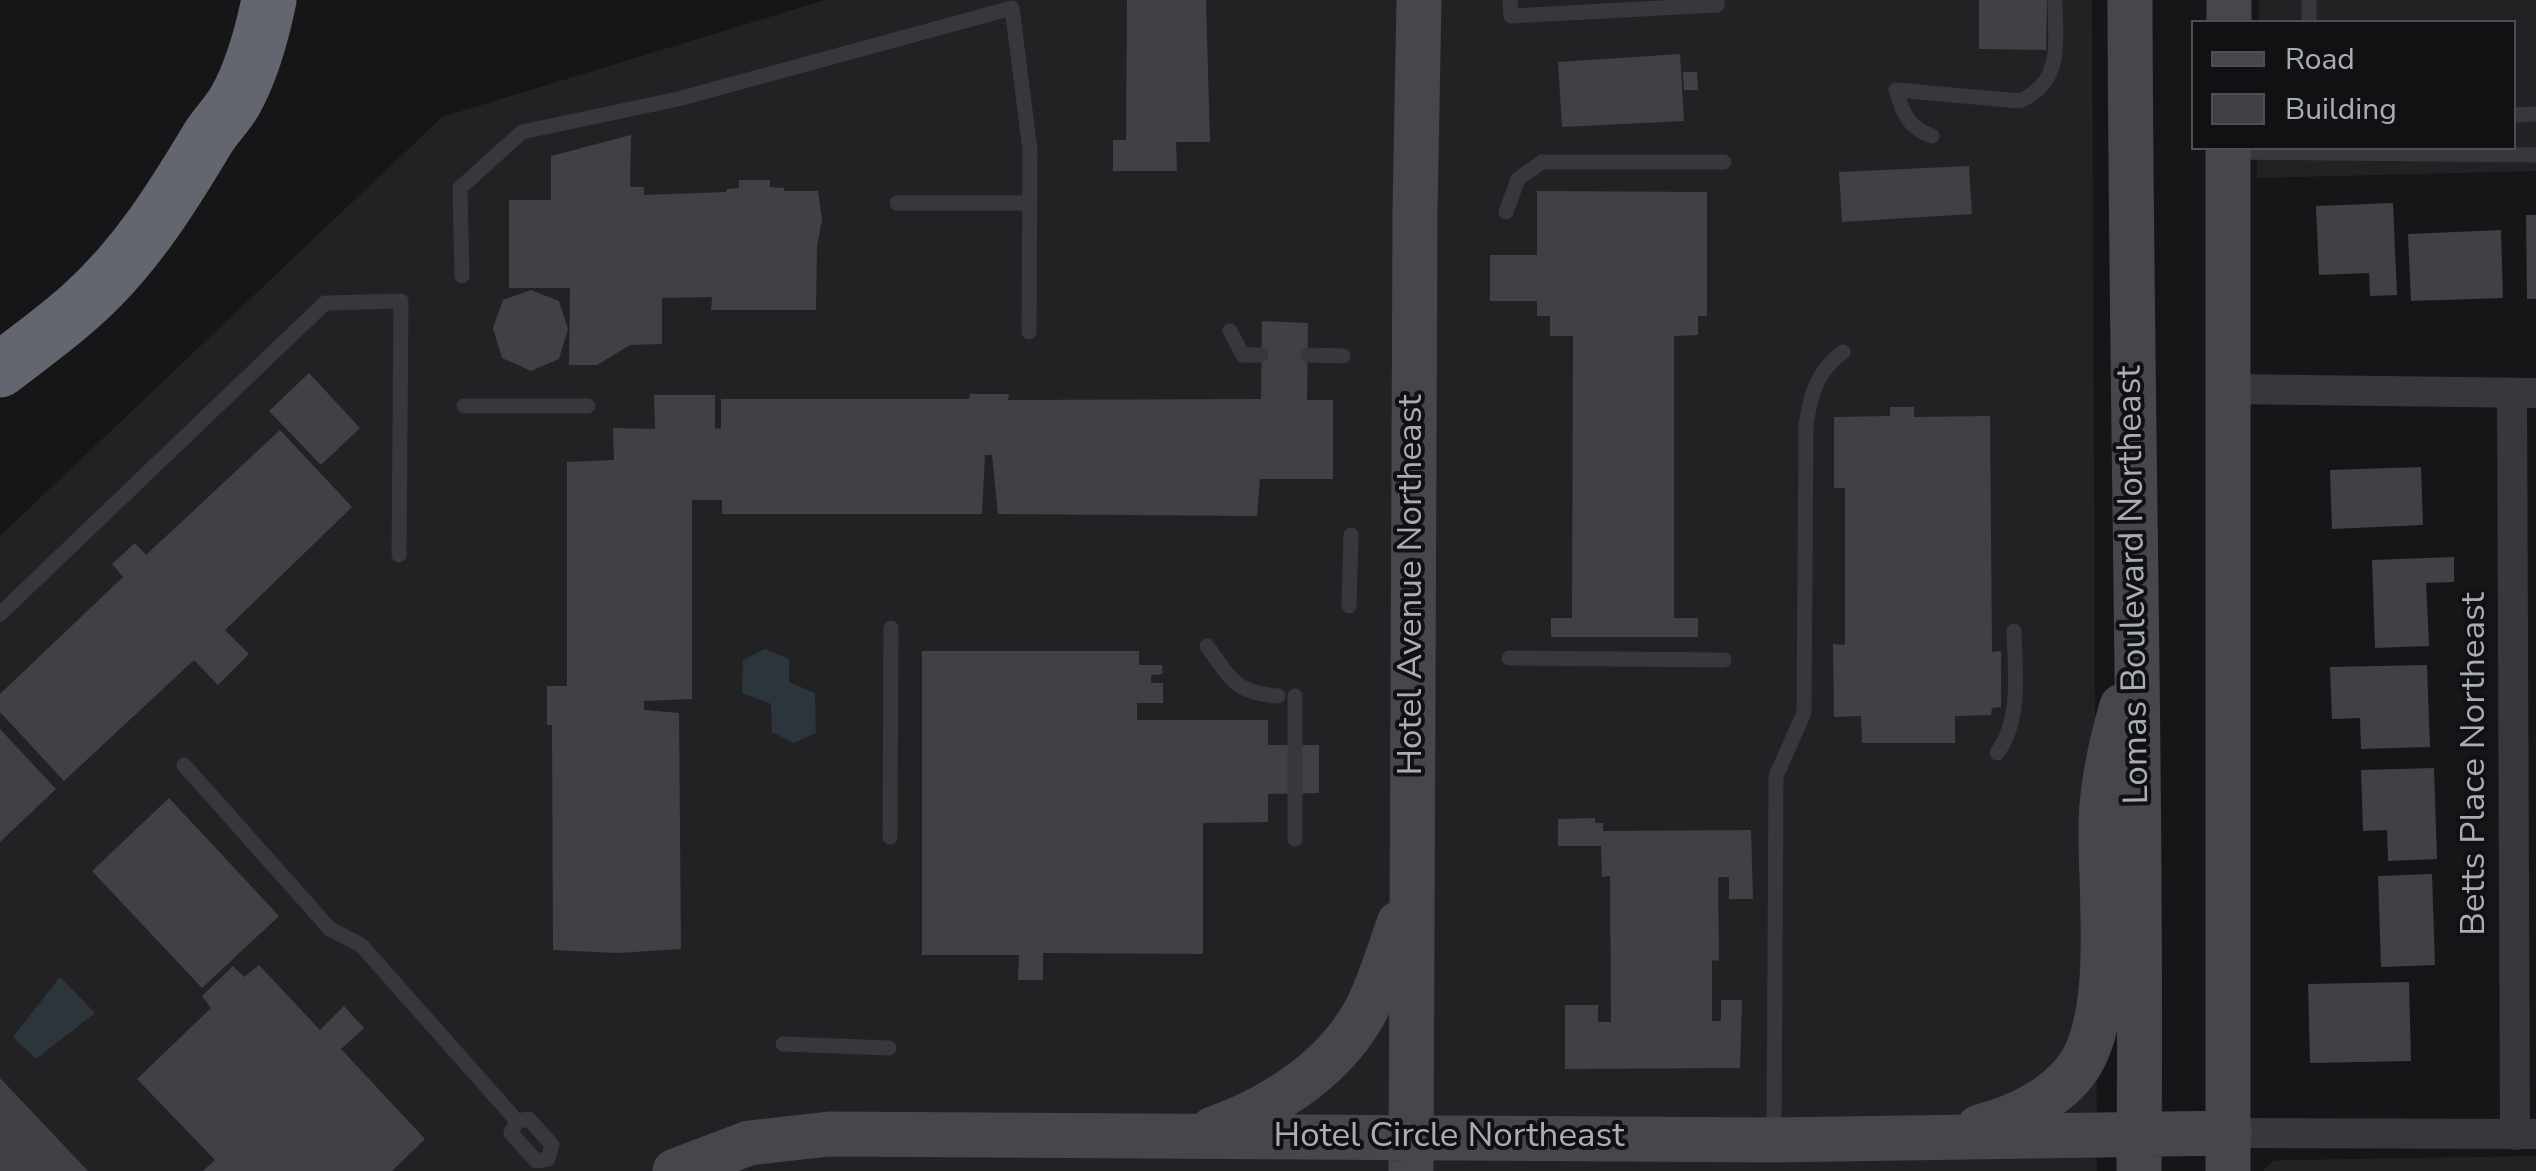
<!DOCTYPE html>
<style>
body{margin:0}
#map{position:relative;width:2536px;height:1171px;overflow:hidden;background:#161618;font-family:"Nunito Sans",sans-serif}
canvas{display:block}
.legend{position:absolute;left:2191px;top:20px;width:325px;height:130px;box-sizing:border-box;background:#111113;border:2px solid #4d4f55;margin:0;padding:12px 18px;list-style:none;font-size:30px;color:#a8adb8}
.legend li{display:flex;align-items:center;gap:20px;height:50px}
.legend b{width:50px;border:2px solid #4d4f55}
</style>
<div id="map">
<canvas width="2536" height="1171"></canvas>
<ul class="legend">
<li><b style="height:12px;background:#45474d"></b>Road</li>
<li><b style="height:28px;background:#404145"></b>Building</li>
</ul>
</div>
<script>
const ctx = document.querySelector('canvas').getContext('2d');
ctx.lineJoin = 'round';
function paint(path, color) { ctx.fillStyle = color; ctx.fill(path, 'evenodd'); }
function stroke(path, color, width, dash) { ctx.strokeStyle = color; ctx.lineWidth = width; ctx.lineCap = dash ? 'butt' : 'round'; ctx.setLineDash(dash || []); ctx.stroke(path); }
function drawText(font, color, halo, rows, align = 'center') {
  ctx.font = font + ' "Nunito Sans",sans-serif'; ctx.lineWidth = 8; ctx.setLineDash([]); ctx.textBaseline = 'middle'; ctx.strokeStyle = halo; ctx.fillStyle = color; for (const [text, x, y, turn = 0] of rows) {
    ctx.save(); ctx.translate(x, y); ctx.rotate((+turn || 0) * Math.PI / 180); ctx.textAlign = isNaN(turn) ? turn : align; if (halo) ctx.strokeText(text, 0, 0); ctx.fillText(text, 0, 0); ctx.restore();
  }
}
paint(new Path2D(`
 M825,0h1267l5,1171h-2097v-635l442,-419z
 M2259,0h277v171l-279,7v-30h257v-126h-255z
 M2536,1156v15h-273l10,-10 17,-1z`), '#222225');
paint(new Path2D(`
 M765,649l24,10v23l26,11 1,40 -22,10 -22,-11 -1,-28 -29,-11 1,-33z
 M60,977l35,36 -59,46 -23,-22z`), '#2c353c');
paint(new Path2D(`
 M1127,0h79l4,142h-34l1,29h-64v-31h13z
 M1979,0h68l-1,50 -67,-1z
 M1680,54l4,67 -122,6 -4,-65z
 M1683,72h14l1,18h-14z
 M631,135l-1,52h14v8l82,-3 1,-3 12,-1v-8h31v7l14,1v3h34l4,28 -5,28 -1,63h-105l1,-13 -50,1v46l-32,1 -33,20h-28l1,-77h-61v-88h42v-44z
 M1969,166l3,48 -130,8 -3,-50z
 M1537,191l170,1v124h-9v19l-24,1v282h24v19h-147v-19h21l1,-282h-23v-20h-13v-15h-47v-46h47z
 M2393,203l4,92 -27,1 -1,-23 -50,2 -3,-69z
 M2526,215h10v84h-9z
 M2501,230l2,68 -92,3 -3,-67z
 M531,290l28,11 9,28 -9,30 -28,12 -29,-13 -9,-30 10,-28z
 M1262,321l46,2 -1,77h26v79h-73l-3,37 -259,-2 -6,-59h-7l-3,59h-260v-14h-30v199l-48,2v9l35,3 2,236 -63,4 -65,-3 -1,-225h-5v-39h20v-224l47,-2 -1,-32 42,1 -1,-34h61v33l6,1v-30h248l1,-5h39l-1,6 253,-1z
 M309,373l51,55 -39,37 -52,-54z
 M1890,407h24v10l76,-1 2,236 9,-1v56l-9,1 -1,7 -36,1v27h-93l-1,-27 -27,1 -1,-73 12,1v-157h-11v-71l56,-1z
 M280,430l72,77 -127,123 24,24 -31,31 -24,-25 -130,121 -64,-69v-18l123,-117 -11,-13 23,-21 11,12z
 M2421,467l2,58 -91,4 -2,-59z
 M2454,557v25l-28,1 3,63 -54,2 -3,-88z
 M922,651h217v14h23l1,9 -12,1v8h12v20h-26v17h131v25h51v48l-51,1v28l-65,1v131l-160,-1v27h-25l1,-25h-97z
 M2427,665l3,82 -69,2 -1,-31 -28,1 -2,-52z
 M0,729l56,60 -56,53z
 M2434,768l3,91 -49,2 -1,-31 -24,1 -2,-61z
 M169,798l110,118 -77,72 -110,-117z
 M1595,818v5h8v8l148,-1 2,69h-24v-22h-11l1,84 -7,-1v61h9v-21h21l-2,68 -175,1v-64h33v17h13l-1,-146 -8,1 -1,-31h-43v-27z
 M2432,874l3,91 -54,2 -3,-91z
 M259,965l61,65 24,-24 20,22 -23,21 84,90 -33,32h-189l12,-11 -78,-81 74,-71 -9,-12 31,-30 11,11z
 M2409,982l2,79 -101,2 -2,-79z
 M0,1078l88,93h-88z`), '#404145');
stroke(new Path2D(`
 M1510,0l1,16 206,-11v-5
 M2309,0v22
 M2514,115l22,-1
 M1932,136c-24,-9 -29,-22 -36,-46l124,11c44,-20 35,-59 35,-101
 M2230,152l306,3
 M897,203h132
 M1506,212l12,-33 24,-17h182
 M462,276l-2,-88 62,-56 156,-33 334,-91 18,142 -1,182
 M1230,331l13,24h18
 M1308,355l35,1
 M464,406h124
 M1349,606l2,-71
 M0,614l325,-311 76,-2 -2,254
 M1207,646c25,34 27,46 71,50
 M1509,658l215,2
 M1997,753c25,-34 18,-81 17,-122
 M184,765l146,164 31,16 156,176 12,-2 23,26 -4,14 -12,2 -25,-28 6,-12
 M890,837l1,-209
 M1295,839v-143
 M783,1044l106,4
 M1774,1136l2,-360 28,-63 2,-287c4,-31 11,-55 37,-74`), '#37383d', 15);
stroke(new Path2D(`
 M2228,389l308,4
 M2512,393l3,742
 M2229,1133l307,1`), '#37383d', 30);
stroke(new Path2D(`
 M2130,0c1,390 12,781 9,1171
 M2229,0v22
 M1979,1127c36,-9 75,-27 98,-58 40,-55 22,-182 24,-250 2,-39 10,-76 21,-113
 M1213,1129c62,-22 126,-63 156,-125 12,-26 21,-54 30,-81
 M675,1171l74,-28 80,-9 945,6 455,-7
 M1411,1171l4,-960 4,-211
 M2228,1171v-1023`), '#45474d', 45);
stroke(new Path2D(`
 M0,370c28,-22 58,-43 84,-67 52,-47 88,-105 124,-165 8,-13 19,-23 27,-37 17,-30 27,-67 34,-101`), '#63666e', 55);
drawText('35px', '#a8adb8', '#111113', [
 ["Hotel Avenue Northeast",1413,585,-90],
 ["Lomas Boulevard Northeast",2135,585,-91],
 ["Betts Place Northeast",2476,764,-90],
 ["Hotel Circle Northeast",1449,1138]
]);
</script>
